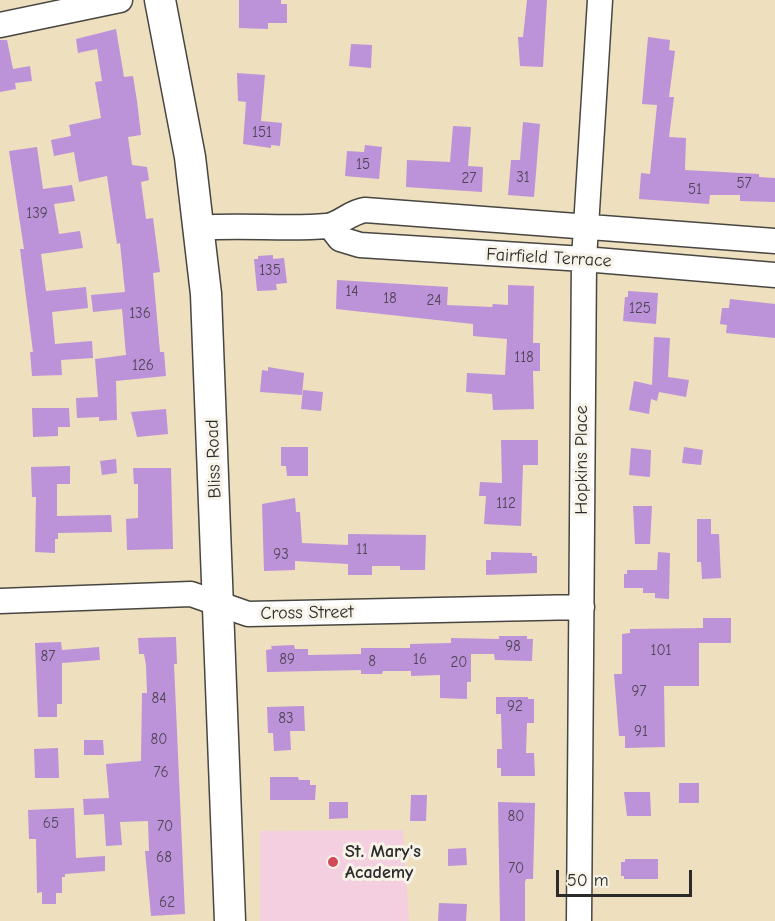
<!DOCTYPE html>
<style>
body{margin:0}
#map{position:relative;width:775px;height:921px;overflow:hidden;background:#eedfbf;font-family:"Comic Neue",sans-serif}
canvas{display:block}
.scale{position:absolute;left:556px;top:870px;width:136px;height:27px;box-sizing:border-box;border:3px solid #2b2b2b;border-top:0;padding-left:8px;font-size:18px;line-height:21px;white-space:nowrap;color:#2b2b2b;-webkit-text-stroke:4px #f7f3e8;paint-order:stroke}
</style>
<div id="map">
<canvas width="775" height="921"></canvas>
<div class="scale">50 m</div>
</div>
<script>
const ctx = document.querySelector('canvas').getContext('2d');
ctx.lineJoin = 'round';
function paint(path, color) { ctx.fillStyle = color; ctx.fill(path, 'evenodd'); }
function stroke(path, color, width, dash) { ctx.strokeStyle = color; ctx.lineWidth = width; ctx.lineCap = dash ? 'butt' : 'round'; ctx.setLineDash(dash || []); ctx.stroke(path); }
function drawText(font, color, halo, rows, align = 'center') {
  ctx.font = font + ' "Comic Neue",sans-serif'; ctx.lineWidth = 6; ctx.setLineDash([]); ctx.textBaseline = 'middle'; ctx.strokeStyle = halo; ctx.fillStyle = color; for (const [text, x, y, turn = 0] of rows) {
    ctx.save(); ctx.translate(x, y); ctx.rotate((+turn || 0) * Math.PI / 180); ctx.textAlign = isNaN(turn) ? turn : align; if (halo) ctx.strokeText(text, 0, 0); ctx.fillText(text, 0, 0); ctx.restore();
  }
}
paint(new Path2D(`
 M403,830l6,91h-149v-90z`), '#f3cfe0');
paint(new Path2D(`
 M239,0h42v4h6v19h-19v6l-29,-1z
 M527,0h20l-4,67 -23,-1 -2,-29h5z
 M116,29l8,48 9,-1 4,25 4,34 -13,2 4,28 15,2 2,13 -8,2 5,37 7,-1 2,15 5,39 -7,1 7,79h4l2,24 -50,5 1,39 -18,1v-4l-22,1 -1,-20 22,-1 -3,-38 31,-4 -4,-46 -29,3 -2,-17 34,-3 -5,-49 -3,1 -10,-68 -28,6 -5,-30 -20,4 -3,-16 20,-4 -2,-11 32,-7 -6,-36 7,-1 -5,-32 -19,4 -2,-14z
 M648,37l22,3 -1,10 6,1 -6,46h5l-5,40 17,1 -1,32 74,4v3l16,1v24l-35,-1v-6h-30l-1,9 -70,-5 2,-26 9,1 7,-69 -15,-1z
 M0,40h7l6,29 17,-3 2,15 -17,2 1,6 -16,3z
 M351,44l21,1 -1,23 -22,-2z
 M237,73l28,2 -4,46 21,2 -2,23 -9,-1v3l-28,-4 3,-42 -8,-1z
 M523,122l17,2 -6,73 -26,-2 3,-35h9z
 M453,126l18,1 -3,39 15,1 -1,25 -76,-5 1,-27 43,2z
 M365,145l17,2 -3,32 -34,-3 2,-25 17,1z
 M37,147l6,42 29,-4 3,16 -21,3 5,30 21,-3 3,17 -42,6 5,37 40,-4 2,21 -36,4 3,32 37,-3 1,17 -32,2 1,15 -30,1 -2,-24h3l-13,-103h4l-15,-98z
 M273,255v4l11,-1 3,25 -11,1 1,6 -20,1 -3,-32h4v-3z
 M337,280l111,7 -1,18 45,2 1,-3 15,1v-20l26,1 -1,57h7v28h-7l1,38 -41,1 -1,-16 -26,-2 1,-19 38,2 2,-36 -34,-3v-12l-137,-15z
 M628,291l30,2 -2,31 -33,-3 2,-24h3z
 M730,299l45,5v34l-49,-5 1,-8 -7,-1 2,-16h7z
 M654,337l16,1 -2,39 21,3 -3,17 -27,-5 -2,9 -6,-2 -2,15 -20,-4 5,-29 18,4z
 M268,367l36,6 -2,22 -42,-3 2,-22 6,1z
 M303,390l20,2 -2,19 -20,-2z
 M32,408h37l1,19h-12v9l-25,1z
 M166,409l2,25 -31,3 -6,-25z
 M501,440h37v25h-15l-2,61 -37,-2 2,-28h-7l1,-14 22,1z
 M281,447h27v29h-21l-1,-10h-5z
 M684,447l19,3 -2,15 -19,-2z
 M631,448l20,2 -1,27 -21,-2z
 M116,459l1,14 -15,2 -2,-14z
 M70,466v18h-13v32l54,-1 1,17 -54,1v6h-3v14l-20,-1 1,-55h-4l-1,-30z
 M133,468h38l2,81 -46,1 -1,-31 12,-1v-34h-4z
 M295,498l1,14h4l2,31 46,2v-11l78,1 -1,35h-25v-4h-28v9h-24v-11l-53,-3v9l-31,1 -2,-67z
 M633,506h19l-2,38h-15z
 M697,519h14v15h8l2,44 -19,1 -1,-17h-4z
 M491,552l41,1v3h5v17l-51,2v-15h5z
 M658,552l12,1 -1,46 -14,-1v-5h-12v-5h-19v-14h3v-4h30z
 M703,618h28v25h-32v43h-35l1,61 -40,1v-12h-6l-5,-62h8v-40l8,-1v-4l73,-1z
 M499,636h28v3h6l-1,22 -37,-1 -1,-6h-23v28h-4v17l-27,-1v-23l-29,1v-5h-28l-1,3h-21v-4l-94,2 -1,-22 6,-1 -1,-3 23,-1 1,4h13v6l53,-1v-6h49v-4l41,-1v-5l48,1z
 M176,637l1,27h-3l11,250 -34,2 -6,-65h4l-1,-30 -28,1 2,23 -16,1 -2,-32 -20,1 -1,-16 26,-1 -3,-34 35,-3 1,-68h5l-1,-28 -2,-11h-5l-1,-16z
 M61,642l1,8 37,-3 1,13 -38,3v41h-5v13h-19l-3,-74z
 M496,697h32v2h6v24h-7l-1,30h8l1,23h-34v-8h-4v-19h5l-1,-35h-5z
 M304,706l1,25h-15l1,19 -17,1 -1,-18h-5l-1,-26z
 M84,740h19l1,15h-20z
 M58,748l1,30h-24l-1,-29z
 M270,777h28l1,3h11v5h6l-1,15h-45z
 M679,783h20v20h-20z
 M624,792h26l1,24h-24z
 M411,795h16l-1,26h-16z
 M329,802h19v16l-19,1z
 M498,802l37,1 -2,76h-7l-1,3v39h-25z
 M74,808l2,50 29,-2v15l-40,3v3h-3v16h-6v11h-14v-12l-5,1 -1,-54h-7l-1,-29z
 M466,848l1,17 -19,1v-17z
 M625,859h33v20h-34v-3h-3v-14h4z
 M439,903l28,1 -1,17h-28z`), '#bc92d8');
const minor = new Path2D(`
 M0,25l120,-25
 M330,226l10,13 20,6 224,14 191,16
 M199,228c43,-4 86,2 128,-2 12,-1 23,-14 38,-16l410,31
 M0,601l191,-7 57,20 334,-7
 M579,921l5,-662 16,-259`);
const major = new Path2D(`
 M160,0l30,157 16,137 24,627`);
stroke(minor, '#484641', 27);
stroke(major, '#484641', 33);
stroke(minor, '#fff', 24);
stroke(major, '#fff', 30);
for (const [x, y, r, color] of [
 [333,862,6,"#d1495b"]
]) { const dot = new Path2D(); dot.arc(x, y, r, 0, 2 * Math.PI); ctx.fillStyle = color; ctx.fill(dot); stroke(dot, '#f7f3e8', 2); }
drawText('15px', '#4f4556', null, [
 ["151",262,133],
 ["15",363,165],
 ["31",523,178],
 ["27",469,179],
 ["57",744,184],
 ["51",695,190],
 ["139",37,214],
 ["135",270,271],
 ["14",352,292],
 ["18",390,299],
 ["24",434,301],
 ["125",640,309],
 ["136",140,314],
 ["118",524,358],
 ["126",143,366],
 ["112",506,504],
 ["11",362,550],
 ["93",281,555],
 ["98",513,647],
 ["101",661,651],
 ["87",48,657],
 ["89",287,660],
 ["16",420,660],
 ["8",372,662],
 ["20",459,663],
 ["97",639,692],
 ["84",159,699],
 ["92",515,707],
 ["83",286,719],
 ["91",641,732],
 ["80",159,740],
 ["76",161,773],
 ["80",516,817],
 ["65",51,824],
 ["70",165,827],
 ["68",164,858],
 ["70",516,869],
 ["62",167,903]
]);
drawText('18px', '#2b2b2b', '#f7f3e8', [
 ["Fairfield Terrace",549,258,3],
 ["Bliss Road",214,459,-92],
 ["Hopkins Place",582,460,-90],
 ["Cross Street",307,613,-1]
]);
drawText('bold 18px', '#2b2b2b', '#f7f3e8', [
 ["St. Mary's",345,852],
 ["Academy",345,873]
], 'left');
</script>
